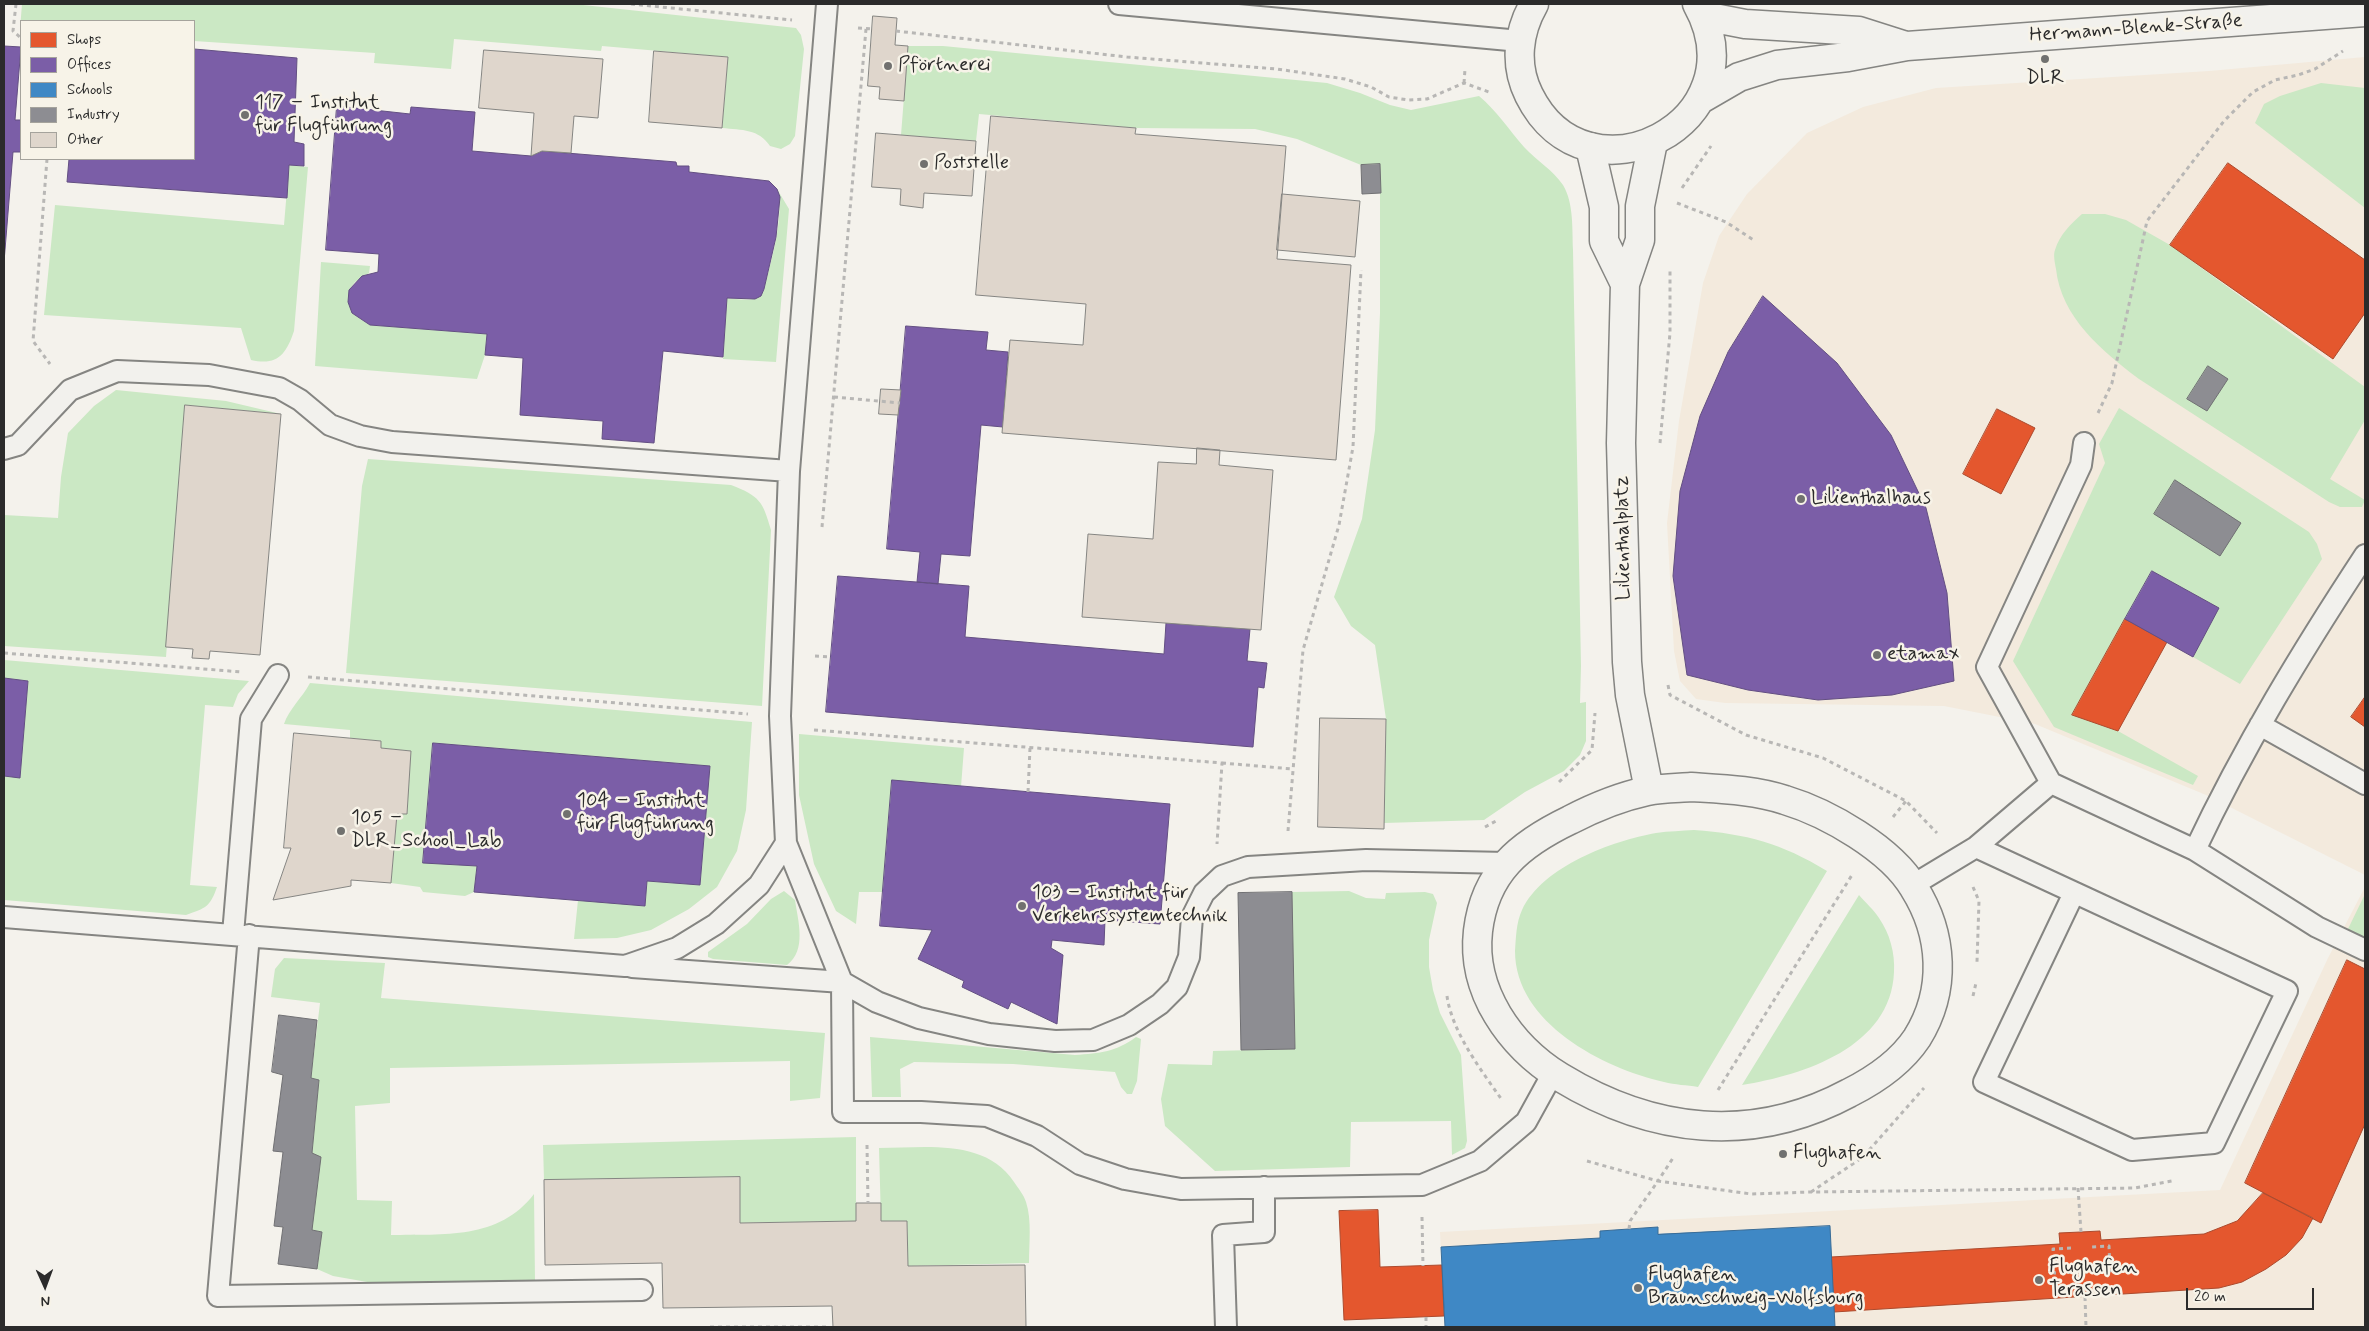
<!DOCTYPE html>
<meta charset="utf-8">
<style>
body{margin:0}
#map{position:relative;width:2369px;height:1331px;overflow:hidden;background:#f4f2ec;font-family:Mynerve,sans-serif}
canvas{display:block}
.frame{position:absolute;inset:0;border:5px solid #2b2b2b;pointer-events:none}
.legend{position:absolute;left:20px;top:20px;width:175px;height:140px;box-sizing:border-box;background:#f7f3e8;border:1px solid #a5a39c;margin:0;padding:6px 9px;list-style:none;font-size:15px;color:#2b2b2b}
.legend li{display:flex;align-items:center;gap:10px;height:25px}
.legend b{width:25px;border:1px solid #a5a39c}
.north{position:absolute;left:20px;top:1261px;width:50px;height:50px;-webkit-text-stroke:4px #f7f3e8;paint-order:stroke;rotate:178deg;font-size:14px;font-weight:700;line-height:20px;text-align:center;color:#2b2b2b}
.north::after{content:'';display:block;margin:auto;width:18px;height:22px;background:#2b2b2b;clip-path:polygon(50% 0,100% 100%,50% 72%,0 100%)}
.scale{position:absolute;left:2186px;top:1288px;width:128px;height:22px;box-sizing:border-box;border:2px solid #2b2b2b;border-top:0;padding-left:6px;font-size:15px;line-height:18px;white-space:nowrap;color:#2b2b2b;-webkit-text-stroke:4px #f7f3e8;paint-order:stroke}
</style>
<div id="map">
<canvas width="2369" height="1331"></canvas>
<div class="frame"></div>
<ul class="legend">
<li><b style="height:14px;background:#e4572e"></b>Shops</li>
<li><b style="height:14px;background:#7b5ea7"></b>Offices</li>
<li><b style="height:14px;background:#3f88c5"></b>Schools</li>
<li><b style="height:14px;background:#8d8d92"></b>Industry</li>
<li><b style="height:14px;background:#dfd6cc"></b>Other</li>
</ul>
<div class="north">N</div>
<div class="scale">20 m</div>
</div>
<script>
const ctx = document.querySelector('canvas').getContext('2d');
ctx.lineJoin = 'round';
function paint(path, color) { ctx.fillStyle = color; ctx.fill(path, 'evenodd'); }
function stroke(path, color, width, dash) { ctx.strokeStyle = color; ctx.lineWidth = width; ctx.lineCap = dash ? 'butt' : 'round'; ctx.setLineDash(dash || []); ctx.stroke(path); }
function drawText(font, color, halo, rows, align = 'center') {
  ctx.font = font + ' Mynerve,sans-serif'; ctx.lineWidth = 5; ctx.setLineDash([]); ctx.textBaseline = 'middle'; ctx.strokeStyle = halo; ctx.fillStyle = color; for (const [text, x, y, turn = 0] of rows) {
    ctx.save(); ctx.translate(x, y); ctx.rotate((+turn || 0) * Math.PI / 180); ctx.textAlign = isNaN(turn) ? turn : align; if (halo) ctx.strokeText(text, 0, 0); ctx.fillText(text, 0, 0); ctx.restore();
  }
}
paint(new Path2D(`
 M2365,57v818l-159,-80 -171,-71 -91,-18 -219,-3 -29,-4 -16,-18 -6,-30 -7,-128 12,-102 24,-138 16,-47 28,-42 60,-61 56,-26 73,-19 273,-17z
 M2365,887v440h-920l-5,-95 780,-42 108,-232z`), '#f3eadd');
paint(new Path2D(`
 M22,4h552l222,24 5,7 3,14 -9,87 -5,8 -9,5 -11,-3c-11,-17 -28,-16 -48,-18l6,-71 -126,-11 -1,5 -147,-12 -3,30 -77,-6 1,-10 -181,-12v-20h-173l-1,8z
 M908,46h35l384,37 33,10 30,12 21,5 68,-14c18,15 30,34 45,51 13,14 29,23 39,38 11,18 9,45 10,65l8,416 -1,37 6,-1v39l-6,14 -16,16 -39,21 -41,28 -100,3 2,-104 -11,-74 -24,-19 -17,-29 28,-78 13,-89 5,-117v-149l-19,1 -64,-26 -42,-10 -119,-1 -157,-14 -3,27 -75,-6z
 M2321,83l44,5v120l-110,-85 9,-19 16,-8z
 M289,165l19,2 -14,164c-8,24 -17,35 -43,29l-10,-32 -197,-13 11,-110 229,20z
 M777,189l12,20 -13,153 -53,-3 4,-61c15,1 30,6 37,-9 7,-28 21,-73 13,-100z
 M2082,214h23l21,6 44,25 195,142v33l-35,59 35,21 -3,7h-22l-11,-5 -190,-123c-37,-28 -78,-62 -83,-110 -1,-6 -3,-14 -1,-19 5,-16 15,-25 27,-36z
 M321,262l49,4 -1,7 -14,9 -6,8 3,23 18,12 117,9 -2,21 -8,24 -162,-13z
 M116,390l110,11 55,13 -96,-9 -19,252 -162,-11v-131l54,3 3,-41 7,-44 26,-27z
 M2119,408l190,124 8,12 5,15 -82,125 -47,-27 26,-49 -67,-37 -79,144 45,16 80,45 -5,9 -139,-58 -41,-66 92,-198 -6,-19z
 M368,459l363,26c29,11 32,17 40,45l-9,176 -416,-33 16,-187z
 M4,660l245,21 -11,13 -5,13 -28,-2 -15,180 27,2c-7,20 -11,21 -31,28l-182,-15v-124l16,1 8,-96 -24,-3z
 M310,683l442,39 -6,88 -9,41 -20,36 -28,22 -38,21 -34,8 -43,1 4,-39 67,6 2,-25 53,4 10,-119 -277,-23 -10,119 54,4 -3,26 -9,4 -42,-4 -3,-5 -29,-4 6,-69 10,-1 3,-62 -29,-3v-7l-31,-3v-8l-66,-6c5,-15 18,-26 26,-41z
 M799,734l165,14 -3,39 -78,105h-24l-3,32 -20,-13 -22,-47 -15,-69z
 M1694,830c53,4 87,13 133,41l-129,216c-11,-2 -23,-2 -34,-5 -61,-14 -149,-59 -149,-131 1,-13 1,-28 7,-41 21,-44 90,-69 134,-77 13,-2 26,-2 38,-3z
 M784,891l11,9c3,21 12,50 -8,65l-74,-6 -5,-2v-5l39,-28 24,-25z
 M1349,891l17,7 19,1 1,-6 39,-1 8,2 4,9 -8,37v27l4,23 7,23 21,42 6,86 -2,7 -13,7 -1,-34 -100,1 -1,45 -135,4 -50,-45 -4,-27 7,-35 44,1 1,-14 82,-2 -3,-157z
 M2365,894v46l-18,-9z
 M1859,895c6,7 15,15 20,23 11,16 16,35 15,54 -3,75 -90,103 -152,113z
 M284,958l101,5 -4,35 444,35 -5,65 -30,3v-40l-400,7v35l-35,3 2,94 35,1 -1,34c52,-1 108,5 143,-41l1,87 -162,2 -40,-7 -16,-7 5,-37 -10,-2v-77l7,-73 -8,-2 9,-75 -49,-6 4,-28z
 M870,1037l205,18c25,-2 41,-3 61,-18l5,2 -4,42 -5,13h-5l-6,-7 -6,-15 -102,-8 -99,-2 -14,7 1,28h-29z
 M856,1137v84l-116,2 -1,-46 -195,3 -1,-35z
 M879,1148c46,0 106,-10 135,34 4,6 10,13 12,20 6,18 3,42 3,61l-121,3 -1,-45h-26z`), '#cbe8c4');
const shops = new Path2D(`
 M2228,163l137,97v53l-32,46 -163,-114z
 M1997,409l38,19 -34,66 -38,-20z
 M2125,619l42,23 -49,89 -46,-16z
 M2365,697v30l-14,-10z
 M2347,960l18,9v155l-44,99 -76,-40z
 M2263,1193l50,25 -11,20 -16,17 -20,14 -24,13 -23,6 -385,24 -3,-55 229,-13 -1,-11 22,-1 19,-1 1,9 103,-6 33,-13z
 M1378,1210l2,57 62,-2 2,51 -100,4 -5,-109z`);
paint(shops, '#e4572e');
stroke(shops, '#ac4a2d', 1);
const offices = new Path2D(`
 M4,46l17,1 -6,73h6v32h-8l-9,110z
 M194,49l103,9 -3,84 10,2v22l-15,-1 -2,33 -220,-16 2,-23h125z
 M337,106l73,8 1,-7 64,5 -3,39 59,5 11,-5 134,11 1,4h12v6l80,9 8,8 3,8 -4,40 -12,52 -3,7 -6,3 -28,-1 -4,59 -60,-6 -9,92 -52,-4 1,-18 -83,-6 3,-57 -38,-3 2,-21 -117,-9 -18,-12 -4,-11 1,-12 13,-14 16,-4 1,-18 -53,-4z
 M1763,296l74,67 54,72 35,73 21,85 7,88 -62,14 -74,5 -70,-10 -61,-15 -14,-99 7,-85 20,-75 28,-64z
 M906,326l82,6 -2,18 22,2 -5,75 -22,-2 -11,131 -29,-2 -3,30 -21,-2 3,-30 -33,-3z
 M2152,571l67,37 -26,49 -68,-38z
 M838,576l131,10 -4,51 199,17 2,-31 84,6 -3,32 20,2 -3,25 -6,-1 -5,60 -427,-35z
 M4,678l24,3 -8,97 -16,-2z
 M433,743l277,23 -10,119 -53,-4 -2,25 -171,-14 3,-26 -54,-3z
 M892,780l278,24 -10,120 -55,-4 -1,25 -52,-5 -1,8 12,7 -6,69 -46,-22 -3,7 -46,-22 2,-6 -46,-22 14,-29 -52,-4z`);
paint(offices, '#7b5ea7');
stroke(offices, '#634f82', 1);
const schools = new Path2D(`
 M1830,1226l5,101h-390l-4,-80 159,-9v-7l58,-4v7z`);
paint(schools, '#3f88c5');
stroke(schools, '#396c97', 1);
const industry = new Path2D(`
 M1380,164l1,29 -19,1 -1,-29z
 M2208,366l20,13 -21,32 -20,-12z
 M2175,480l66,43 -21,33 -66,-42z
 M1292,892l3,157 -54,1 -3,-157z
 M279,1015l38,5 -6,58 8,2 -7,73 9,4 -9,73 10,2 -5,37 -39,-5 5,-37 -9,-1 9,-74 -10,-1 10,-76 -11,-3z`);
paint(industry, '#8d8d92');
stroke(industry, '#707073', 1);
const building = new Path2D(`
 M873,16l24,2 -2,27 13,1 -4,55 -25,-2 1,-12 -12,-1z
 M484,50l119,9 -5,59 -24,-2 -3,37 -29,-2 -11,5 3,-43 -55,-5z
 M654,51l74,6 -6,71 -73,-6z
 M991,116l145,12 -1,6 151,12 -9,113 74,6 -15,195 -334,-27 8,-93 73,5 3,-41 -110,-9z
 M876,133l100,8 -4,55 -48,-3 -1,15 -23,-3 1,-16 -29,-2z
 M1282,194l78,7 -5,56 -78,-7z
 M881,389l20,1 -3,25 -19,-1z
 M185,405l96,9 -21,241 -50,-4 -1,8 -17,-1 1,-9 -27,-2z
 M1197,448l23,2 -1,15 54,5 -12,160 -179,-13 6,-83 65,5 5,-77 38,2z
 M1320,718l66,1 -2,110 -66,-2z
 M294,733l87,8v7l30,3 -4,63h-10l-6,69 -40,-3v6l-78,14 18,-52h-7z
 M740,1177v46l116,-2v-18h25v18h26l1,45 117,-1 1,62h-193l-1,-21 -169,2 -1,-45 -117,2 -1,-85z`);
paint(building, '#dfd6cc');
stroke(building, '#858582', 1);
const service = new Path2D(`
 M1119,4l401,37
 M2084,443l-3,22 -94,202 64,116 144,67 122,77 48,23
 M4,449l14,-4 52,-55 47,-19 92,4 70,13 21,12 30,25 30,11 32,6 397,29
 M2260,725l105,59
 M1976,847l311,144 -73,152 -82,7 -148,-68 90,-189
 M2195,850c49,-104 107,-199 170,-295
 M1507,863l-141,-3 -118,7 -26,9 -18,17 -12,24 -3,40 -12,30 -17,17 -31,21 -36,15 -38,1 -66,-7 -70,-16 -42,-16 -35,-20 1,130h78l66,4 50,20 43,28 45,15 56,10 241,-4 58,-24 46,-39 27,-49
 M1913,885l63,-38 75,-64
 M4,917l621,49 52,-18 39,-24 43,-39 27,-42 -6,-127 9,-245 38,-467
 M233,934l18,-215 27,-44
 M249,935l-31,361 424,-6
 M632,967l210,15 -56,-139
 M1226,1327l-3,-92 41,-3v-45`);
const minor = new Path2D(`
 M1590,147l14,60v34l21,43
 M1691,787c31,2 64,3 94,13 43,13 106,49 129,88 29,46 33,102 3,150 -16,24 -42,42 -68,55 -97,52 -197,40 -289,-16 -50,-31 -89,-86 -82,-146 7,-59 42,-87 92,-111 25,-13 49,-23 77,-29 14,-3 30,-3 44,-4z
 M1649,790l-19,-95 -3,-33 -6,-219 4,-159 15,-44v-34l13,-64`);
const secondary = new Path2D(`
 M1534,4c-16,28 -20,61 -5,91 58,117 234,27 168,-91
 M1704,16l41,8 114,7 44,14
 M1701,99l38,-22 38,-12 71,-8 59,-11 458,-34`);
stroke(service, '#858582', 24);
stroke(minor, '#858582', 31);
stroke(secondary, '#858582', 31);
stroke(new Path2D(`
 M16,4l-3,27 8,7
 M631,4l161,16
 M858,28l14,1
 M896,31l231,26 150,12 68,10 26,8 18,10 19,3 19,-1 37,-16 25,9
 M1464,83l1,-14
 M47,159l-14,182 17,23
 M1682,188l29,-42
 M1677,203l49,19 29,19
 M834,397l66,6
 M2098,413l14,-30 35,-162 77,-100 29,-29 22,-12 23,-5 17,-6 28,-18
 M1660,443l10,-110v-64
 M822,527l44,-498
 M4,653l238,19
 M815,656l16,1
 M308,677l440,37
 M1668,685l2,10 76,40 77,23 83,43 31,32
 M814,730l408,33 -5,81
 M1222,763l71,6
 M1559,782l33,-32 3,-37
 M1028,792l2,-44
 M1893,817l13,-16
 M1485,827l11,-6
 M1288,831l15,-181 36,-125 14,-78 8,-177
 M1973,887l6,14 -2,61
 M1447,996c5,36 34,74 55,104
 M1973,996l3,-13
 M1718,1090l134,-215
 M867,1145l1,58
 M1587,1161l71,20 15,-23
 M2078,1188l3,44
 M1811,1192l52,-35 61,-69
 M1422,1217l1,49
 M1629,1229l1,-8 28,-40 93,13 60,-2 324,-4 37,-7
 M2071,1248l-18,1 1,24 56,-2 -1,-25 -18,1
 M2085,1297l1,30
 M1426,1317v10
 M710,1327h116`), '#b8b7b5', 3, [4, 4]);
stroke(service, '#f2f1ed', 20);
stroke(minor, '#f2f1ed', 28);
stroke(secondary, '#f2f1ed', 28);
for (const [x, y, r, color] of [
 [2045,59,5,"#71716f"],
 [888,66,5,"#71716f"],
 [245,115,5,"#71716f"],
 [924,164,5,"#71716f"],
 [1801,499,5,"#71716f"],
 [1877,655,5,"#71716f"],
 [567,814,5,"#71716f"],
 [341,831,5,"#71716f"],
 [1022,906,5,"#71716f"],
 [1783,1154,5,"#71716f"],
 [2039,1280,5,"#71716f"],
 [1638,1288,5,"#71716f"]
]) { const dot = new Path2D(); dot.arc(x, y, r, 0, 2 * Math.PI); ctx.fillStyle = color; ctx.fill(dot); stroke(dot, '#f7f3e8', 2); }
drawText('20px', '#2b2b2b', '#f7f3e8', [
 ["Hermann-Blenk-Straße",2136,29,-4],
 ["Lilienthalplatz",1624,538,-91]
]);
drawText('20px', '#2b2b2b', '#f7f3e8', [
 ["Pförtnerei",898,66],
 ["DLR",2045,79,"center"],
 ["117 – Institut",255,104],
 ["für Flugführung",255,127],
 ["Poststelle",934,164],
 ["Lilienthalhaus",1811,499],
 ["etamax",1887,655],
 ["104 – Institut",577,802],
 ["für Flugführung",577,825],
 ["105 –",351,819],
 ["DLR_School_Lab",351,842],
 ["103 – Institut für",1032,894],
 ["Verkehrssystemtechnik",1032,917],
 ["Flughafen",1793,1154],
 ["Flughafen",2049,1268],
 ["Terassen",2049,1291],
 ["Flughafen",1648,1276],
 ["Braunschweig-Wolfsburg",1648,1299]
], 'left');
</script>
